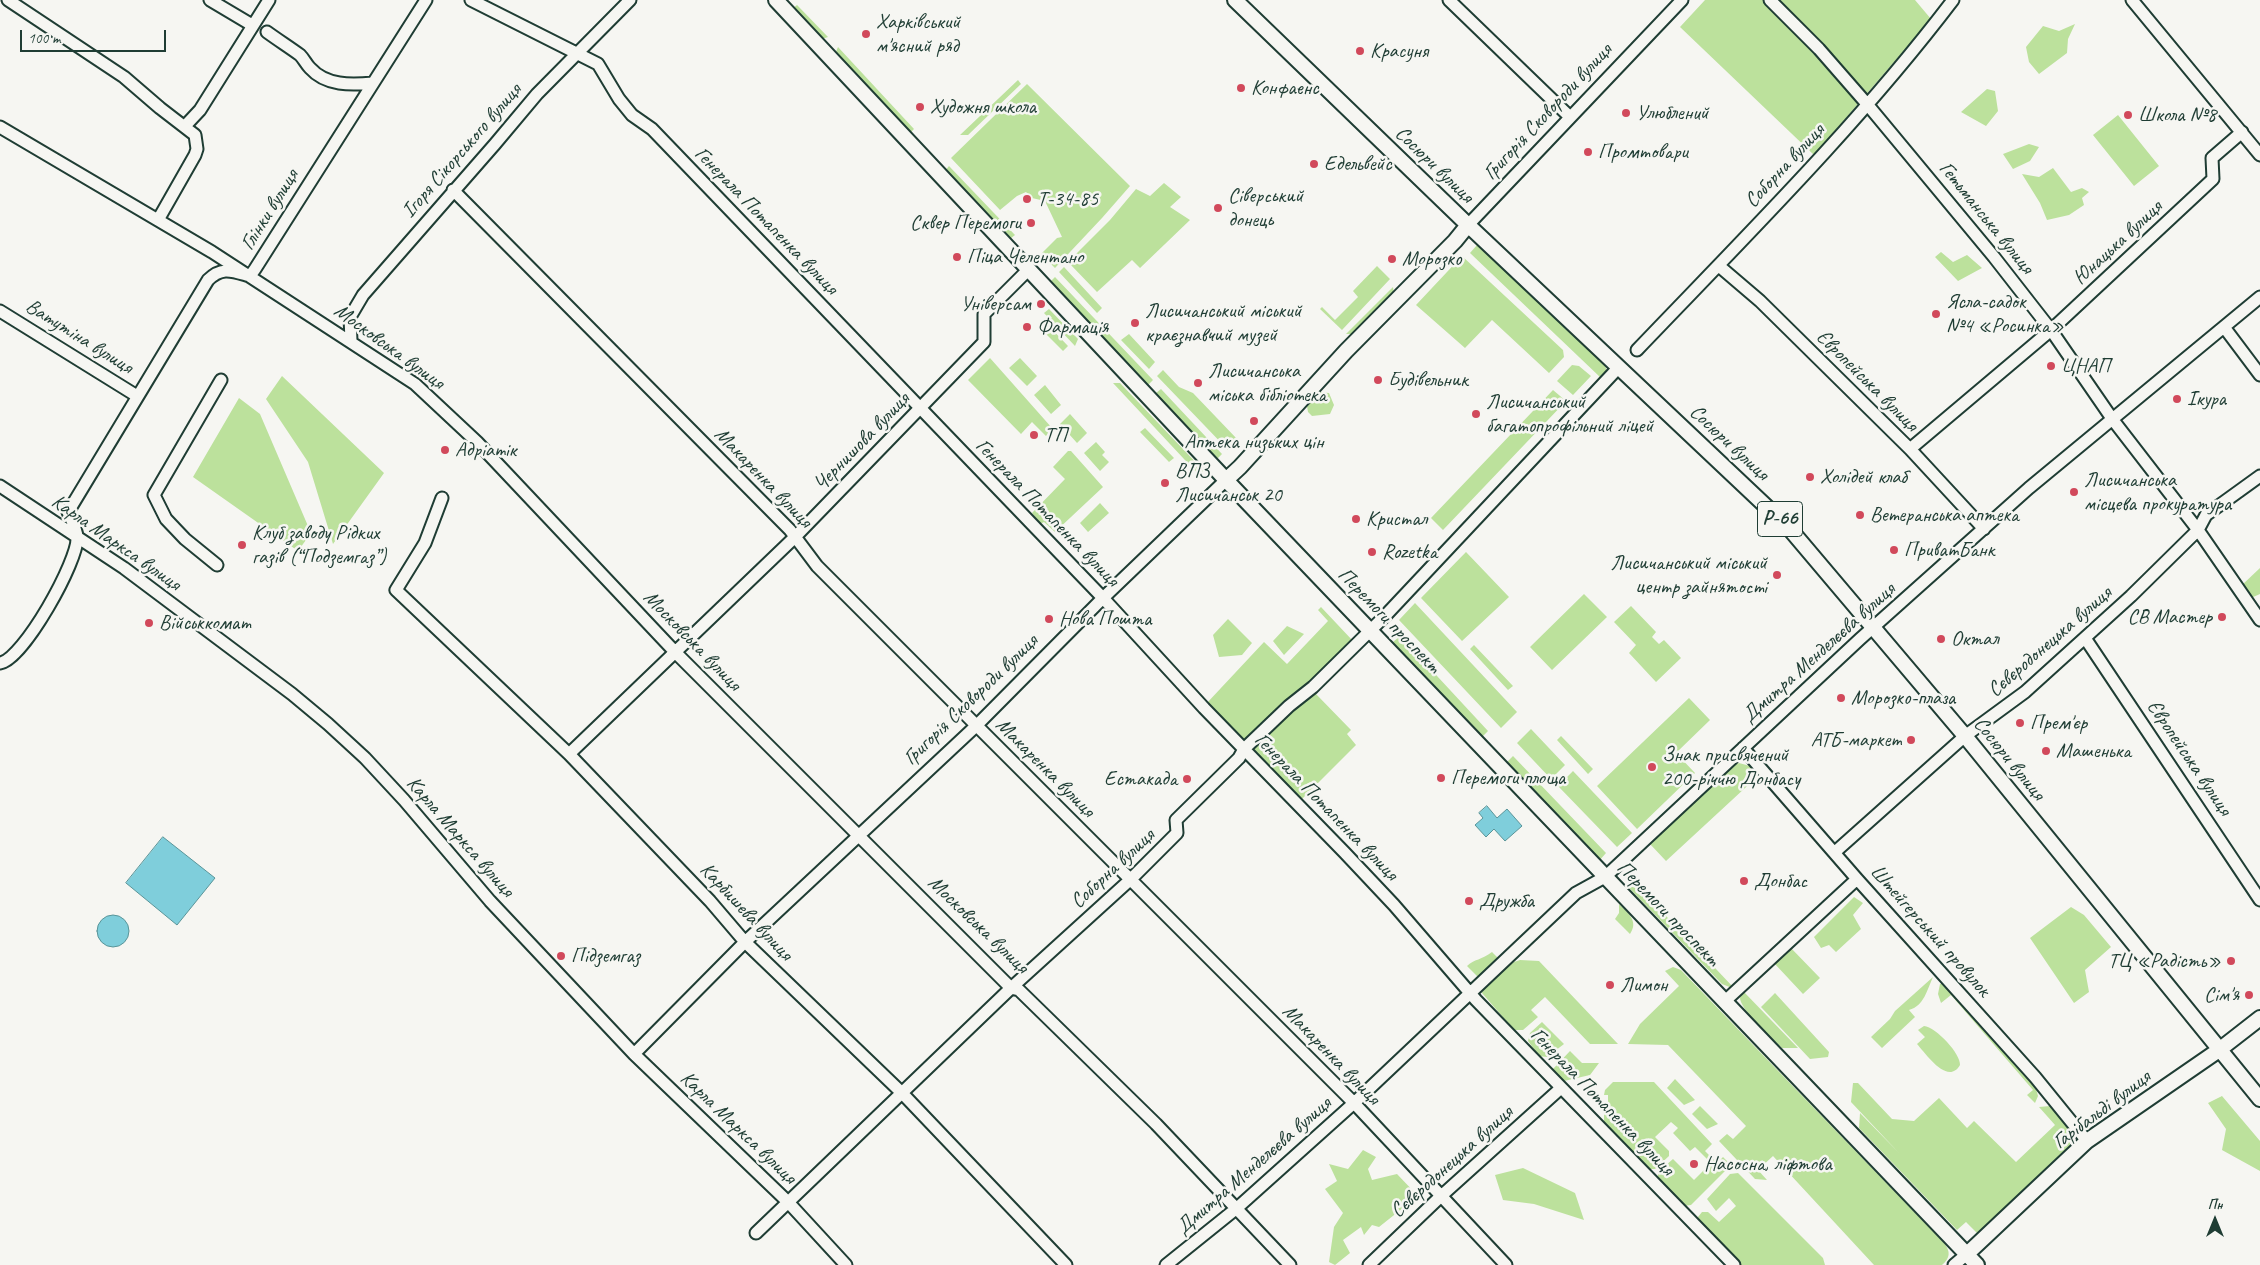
<!DOCTYPE html>
<meta charset="utf-8">
<style>
body{margin:0}
#map{position:relative;width:2260px;height:1265px;overflow:hidden;background:#f6f6f2;font-family:Caveat,sans-serif}
canvas{display:block}
.north{position:absolute;left:2190px;top:1195px;width:50px;height:50px;-webkit-text-stroke:4px #f6f6f2;paint-order:stroke;rotate:0deg;font-size:14px;font-weight:700;line-height:20px;text-align:center;color:#1f3d34}
.north::after{content:'';display:block;margin:auto;width:18px;height:22px;background:#1f3d34;clip-path:polygon(50% 0,100% 100%,50% 72%,0 100%)}
.scale{position:absolute;left:20px;top:30px;width:146px;height:22px;box-sizing:border-box;border:2px solid #1f3d34;border-top:0;padding-left:6px;font-size:15px;line-height:18px;white-space:nowrap;color:#1f3d34;-webkit-text-stroke:4px #f6f6f2;paint-order:stroke}
</style>
<div id="map">
<canvas width="2260" height="1265"></canvas>
<div class="north">Пн</div>
<div class="scale">100 m</div>
</div>
<script>
const ctx = document.querySelector('canvas').getContext('2d');
ctx.lineJoin = 'round';
function paint(path, color) { ctx.fillStyle = color; ctx.fill(path, 'evenodd'); }
function stroke(path, color, width, dash) { ctx.strokeStyle = color; ctx.lineWidth = width; ctx.lineCap = dash ? 'butt' : 'round'; ctx.setLineDash(dash || []); ctx.stroke(path); }
function drawText(font, color, halo, rows, align = 'center') {
  ctx.font = font + ' Caveat,sans-serif'; ctx.lineWidth = 5; ctx.setLineDash([]); ctx.textBaseline = 'middle'; ctx.strokeStyle = halo; ctx.fillStyle = color; for (const [text, x, y, turn = 0] of rows) {
    ctx.save(); ctx.translate(x, y); ctx.rotate((+turn || 0) * Math.PI / 180); ctx.textAlign = isNaN(turn) ? turn : align; if (halo) ctx.strokeText(text, 0, 0); ctx.fillText(text, 0, 0); ctx.restore();
  }
}
paint(new Path2D(`
 M1705,0h210l16,19 -117,136 -134,-128z
 M797,5l31,32 -6,2 -30,-30z
 M2075,24l-7,15 -1,14 -28,21 -10,-12 -3,-15 17,-21 16,5z
 M838,47l76,82 -5,5 -74,-80z
 M1018,80l3,4 -53,51h-8z
 M1027,84l103,102 -28,32 -47,50 -14,-14 16,-16 5,-1 -17,-36 -13,-3 -6,-6 -9,4 -17,14 -49,-52z
 M1987,89l8,2 3,20 -12,15 -25,-14z
 M2118,115l41,51 -25,20 -41,-51z
 M2029,144l10,3 -9,14 -17,8 -10,-15z
 M949,166l66,69 -5,4 -65,-68z
 M2053,168l18,24 11,-4 7,4 -7,6 2,7 -15,10 -22,5 -7,-17 -18,-29 17,3z
 M1164,183l17,14 -11,10 20,13 -50,48 -8,-8 -35,32 -29,-30 42,-42 26,-31 14,7z
 M1477,245l128,120 2,7 -6,6 -131,-125z
 M1941,252l12,10 14,-7 15,13 -24,13 -23,-24z
 M1462,256l101,94 1,7 -15,16 -57,-53 -27,28 -49,-43z
 M1377,266l13,13 -48,51 -22,-21 2,-2 13,13 23,-23 -5,-6z
 M1064,267l38,41 -5,5 -38,-41z
 M1055,277l98,103 -5,5 -97,-104z
 M1393,287l1,7 -42,40h-6z
 M1049,309l29,30 -3,7 -31,-33z
 M1045,322l23,24 -5,5 -24,-24z
 M1129,334l26,28 -6,7 -28,-29z
 M990,358l62,70 -6,8 -14,-14 -11,12 -53,-54z
 M1020,358l17,18 -10,10 -18,-18z
 M1572,365l7,1 12,10 -18,19 -16,-14z
 M1163,370l16,17 14,6 45,47 -10,10 -71,-74z
 M282,376l102,97 -51,71 -25,-82 -42,-63z
 M1113,383h7l84,88 -6,3z
 M1045,385l16,20 -10,9 -17,-19z
 M1161,389l61,65 -5,5 -61,-66z
 M1553,390l13,11 -123,129 -12,-12z
 M1318,392l11,1 5,12 -4,9 -18,2 -4,-4 -1,-6z
 M239,398l21,16 51,119 -13,18 -105,-74z
 M1070,414l17,19 -10,10 -17,-19z
 M1145,428l29,30 -5,4 -29,-30z
 M1096,442l9,10 -3,3 7,7 -9,9 -16,-18z
 M1068,451h3l32,36 -48,45 -11,-10 -4,2 -8,-11 33,-34 -12,-12z
 M1100,503l9,10 -21,19 -8,-9z
 M1466,552l43,45 -47,44 -41,-43z
 M2260,568v26l-9,4 -9,-13z
 M1584,594l23,23 -55,53 -22,-23z
 M1415,603l102,109 -16,16 -102,-108z
 M1631,606l25,26 -4,5 7,7 5,-4 17,18 -25,24 -27,-29 7,-8 -22,-23z
 M1321,607l32,34 -43,44 -62,55h-8l-34,-36 58,-62 23,22 41,-43 -10,-11z
 M1228,619l24,24 -10,12 -23,2 -6,-22z
 M1287,626l17,8 -20,21 -11,-14z
 M1400,636l88,95 -6,6 -89,-95z
 M1474,645l39,41 -5,4 -38,-41z
 M1316,694l35,36 -4,4 9,11 -56,56 -48,-51 -1,-4 52,-46z
 M1689,698l21,22 -34,33 19,20 -58,56 -40,-43z
 M1531,729l34,36 -14,14 -34,-36z
 M1561,736l32,33 -5,5 -31,-34z
 M1513,756l93,97 -7,8 -93,-98z
 M1739,763l11,3 8,10 -92,85 -16,-17 79,-77z
 M1573,771l59,62 -15,14 -59,-61z
 M1634,882l99,105 -1,1 -10,-4 -94,-97z
 M1854,897l9,6 -10,12 8,14 -25,23 -7,-7 -8,3 -7,-11z
 M1619,904c9,9 20,17 11,30l-15,-15 4,-6z
 M2071,907l13,8 27,32 -26,23 4,22 -15,11 -44,-65z
 M1790,947l30,31 -17,16 -29,-31z
 M1492,952l6,6 -20,19 -11,-11c7,-7 15,-6 25,-14z
 M1520,960l19,1 79,83h-28l-45,-47 -14,13 7,7 -15,13h-9l-32,-37 1,-5 25,-24z
 M1673,967l8,3 263,273c7,9 6,15 -2,22h-68l-101,-109 -15,14 9,10 -12,-1 -36,-38 8,-7 6,5 13,-13 -78,-81 -40,-1 12,-20 39,-38 -14,-15z
 M1933,977c-6,13 -9,29 -24,33l6,7 -33,31 -11,-11 19,-18 5,-8z
 M1940,984h6l89,101 3,11 -3,7 -8,-8 6,-5 -82,-95 -10,8 -3,-9z
 M1744,992l54,56h-16c-10,-10 -43,-39 -42,-51z
 M1775,993l54,59 -1,5 -18,2 -49,-52z
 M1542,1022l22,22 -17,13 -8,-1 -11,-15 2,-8z
 M1924,1026c12,1 37,28 36,39 -12,21 -34,-11 -43,-21l8,-7 -7,-7z
 M1570,1051l12,12h17l-9,12 -26,6 -11,-12z
 M1675,1079l20,21 -11,5 -17,-17z
 M1613,1082h41l58,62 -7,7 12,12 6,-6 5,5 -2,8 -35,35 -8,1 -25,-25v-9l15,-13 21,21 17,-17 -16,-16 -5,4 -17,-18 5,-5 -7,-6 -16,15 14,14v5l-14,13h-9l-42,-43v-23l4,-1v-7h-4l1,-5z
 M1853,1083h5l34,36 22,2 25,-23 28,30 7,-7 42,41 39,-37 -16,-18 11,-1c14,7 21,24 20,39l-90,86 -3,2 -11,-11 -9,8 -98,-102 1,-15 39,40 -48,-51z
 M2222,1096l38,45v30l-38,-21 4,-21 -18,-26z
 M1700,1106l18,18 -11,5 -15,-15z
 M1363,1150l13,7 -8,12 4,11 25,-6 21,22 -39,31 -7,-2 -8,10 -3,-8 -18,13 7,13 -15,12 -6,-3 5,-35 9,-14 -18,-24 12,-8 -8,-17 19,5z
 M1523,1168l52,25 9,27 -50,-16 -31,-4 -8,-25z
 M1738,1173l85,85 2,7h-85l-41,-42 -1,-6 4,-5h6l11,10 17,-16 -7,-8 -13,13 -9,-12 23,-25z`), '#bce19c');
const water = new Path2D(`
 M1487,806l10,12 10,-9 15,17 -17,15 -11,-12 -8,8 -11,-12 8,-7 -4,-5z
 M163,837l52,41 -38,47 -51,-42z
 M97 931a16 16 0 1 1 32 0a16 16 0 1 1-32 0Z`);
paint(water, '#7fcedb');
stroke(water, '#599498', 1);
const minor = new Path2D(`
 M8,0l116,77 36,31 35,27 2,14 -2,6 -37,65
 M210,0l42,25
 M471,0l127,64 21,35 13,16 20,14 451,469 101,110 141,145 49,52 82,95 258,265
 M1449,0l121,117
 M1770,0l49,49 48,55 127,153 57,73 62,90 85,110 62,90
 M2132,0l128,155
 M267,32c11,8 22,15 33,23 4,4 6,9 10,13 16,18 41,17 63,15
 M185,126l15,-16 69,-110
 M0,127l212,125 203,132 62,58 199,211 335,335 8,2 137,134 134,141
 M453,190l337,340 27,36 537,537 152,162
 M1468,225l214,-225
 M1719,266l41,35 150,148 74,80
 M0,311l137,85
 M2224,327l36,48
 M351,341l-1,-24 13,-22 132,-151 42,-50 93,-94
 M1637,350c108,-113 221,-225 316,-350
 M1910,449l141,-119 162,-151 -1,-21 30,-26
 M0,486l124,82 168,126 36,30 37,34 39,42 86,101 144,153 154,148 58,63
 M442,498l-17,45 -29,47 173,164 141,147 35,41 157,151 164,172
 M217,565l-32,-26 -19,-20 -12,-24 67,-115
 M2085,638l175,262
 M0,663c23,-3 79,-103 77,-126 0,-7 -6,-18 -9,-25l140,-232c14,-14 24,-9 42,-4l5,-7 171,-269
 M1743,748l114,131 178,198 52,64
 M569,754l226,-217 189,-195v-28l45,-45
 M1835,852l130,-116 60,-44 106,-96 67,-66 8,-15 54,-39
 M1724,1002l133,-123
 M634,1054l111,-112 231,-216 127,-128 123,-118
 M756,1233l255,-245 120,-109 46,-46 -1,-13 63,-62 5,-9 45,-43 24,-19 72,-71 234,-249
 M1166,1265l71,-57 117,-105 222,-210 29,-16 255,-238 169,-151 231,-191
 M1369,1265l71,-68 121,-109
 M1954,1265l13,-11`);
const major = new Path2D(`
 M776,0l450,480 751,785
 M1235,0l233,225 321,303 176,208 295,363
 M1226,480l14,-13 106,-116 109,-110 13,-16
 M1967,1254l120,-113 132,-91 41,-32`);
stroke(minor, '#1f3d34', 15);
stroke(major, '#1f3d34', 18);
stroke(minor, '#f6f6f2', 11);
stroke(major, '#f6f6f2', 14);
for (const [x, y, r, color] of [
 [866,34,5,"#d1495b"],
 [1360,51,5,"#d1495b"],
 [1241,88,5,"#d1495b"],
 [920,107,5,"#d1495b"],
 [1626,113,5,"#d1495b"],
 [2128,115,5,"#d1495b"],
 [1588,152,5,"#d1495b"],
 [1314,164,5,"#d1495b"],
 [1027,199,5,"#d1495b"],
 [1218,208,5,"#d1495b"],
 [1031,223,5,"#d1495b"],
 [957,257,5,"#d1495b"],
 [1392,259,5,"#d1495b"],
 [1041,304,5,"#d1495b"],
 [1936,314,5,"#d1495b"],
 [1135,323,5,"#d1495b"],
 [1027,327,5,"#d1495b"],
 [2051,366,5,"#d1495b"],
 [1378,380,5,"#d1495b"],
 [1198,383,5,"#d1495b"],
 [2177,399,5,"#d1495b"],
 [1476,414,5,"#d1495b"],
 [1254,421,5,"#d1495b"],
 [1034,435,5,"#d1495b"],
 [445,450,5,"#d1495b"],
 [1810,477,5,"#d1495b"],
 [1165,483,5,"#d1495b"],
 [2074,492,5,"#d1495b"],
 [1860,515,5,"#d1495b"],
 [1356,519,5,"#d1495b"],
 [242,545,5,"#d1495b"],
 [1894,550,5,"#d1495b"],
 [1372,552,5,"#d1495b"],
 [1777,575,5,"#d1495b"],
 [2222,617,5,"#d1495b"],
 [1049,619,5,"#d1495b"],
 [149,623,5,"#d1495b"],
 [1941,639,5,"#d1495b"],
 [1841,698,5,"#d1495b"],
 [2020,723,5,"#d1495b"],
 [1911,740,5,"#d1495b"],
 [2046,751,5,"#d1495b"],
 [1652,767,5,"#d1495b"],
 [1441,778,5,"#d1495b"],
 [1187,779,5,"#d1495b"],
 [1744,881,5,"#d1495b"],
 [1469,901,5,"#d1495b"],
 [561,956,5,"#d1495b"],
 [2231,961,5,"#d1495b"],
 [1610,985,5,"#d1495b"],
 [2249,995,5,"#d1495b"],
 [1694,1164,5,"#d1495b"]
]) { const dot = new Path2D(); dot.arc(x, y, r, 0, 2 * Math.PI); ctx.fillStyle = color; ctx.fill(dot); stroke(dot, '#f6f6f2', 2); }
for (const [x, y, w] of [
 [1780,519,45]
]) { const box = new Path2D(); box.roundRect(x - w / 2, y - 17.5, w, 35, 4); ctx.fillStyle = '#f6f6f2'; ctx.fill(box); stroke(box, '#1f3d34', 1); }
drawText('bold 20px', '#1f3d34', null, [
 ["Р-66",1780,519]
]);
drawText('21px', '#1f3d34', '#f6f6f2', [
 ["Харківський",876,22],
 ["м'ясний ряд",876,46],
 ["Красуня",1370,51],
 ["Конфаенс",1251,88],
 ["Художня школа",930,107],
 ["Улюблений",1636,113],
 ["Школа №8",2138,115],
 ["Промтовари",1598,152],
 ["Едельвейс",1324,164],
 ["Сіверський",1228,196],
 ["донець",1228,220],
 ["Т-34-85",1037,199],
 ["Сквер Перемоги",1021,223,"right"],
 ["Піца Челентано",967,257],
 ["Морозко",1402,259],
 ["Ясла-садок",1946,302],
 ["№4 «Росинка»",1946,326],
 ["Універсам",1031,304,"right"],
 ["Лисичанський міський",1145,311],
 ["краєзнавчий музей",1145,335],
 ["Фармація",1037,327],
 ["ЦНАП",2061,366],
 ["Лисичанська",1208,371],
 ["мiська бiблiотека",1208,395],
 ["Будівельник",1388,380],
 ["Ікура",2187,399],
 ["Лисичанський",1486,402],
 ["багатопрофільний ліцей",1486,426],
 ["ТП",1044,435],
 ["Аптека низьких цін",1254,442,"center"],
 ["Адріатік",455,450],
 ["ВПЗ",1175,471],
 ["Лисичанськ 20",1175,495],
 ["Холідей клаб",1820,477],
 ["Лисичанська",2084,480],
 ["місцева прокуратура",2084,504],
 ["Ветеранська аптека",1870,515],
 ["Кристал",1366,519],
 ["Клуб заводу Рідких",252,533],
 ["газів (“Подземгаз”)",252,557],
 ["ПриватБанк",1904,550],
 ["Rozetka",1382,552],
 ["Лисичанський міський",1767,563,"right"],
 ["центр зайнятості",1767,587,"right"],
 ["СВ Мастер",2212,617,"right"],
 ["Нова Пошта",1059,619],
 ["Військкомат",159,623],
 ["Октал",1951,639],
 ["Морозко-плаза",1851,698],
 ["Прем'єр",2030,723],
 ["АТБ-маркет",1901,740,"right"],
 ["Машенька",2056,751],
 ["Знак присвячений",1662,755],
 ["200-річчю Донбасу",1662,779],
 ["Перемоги площа",1451,778],
 ["Естакада",1177,779,"right"],
 ["Донбас",1754,881],
 ["Дружба",1479,901],
 ["Підземгаз",571,956],
 ["ТЦ «Радість»",2221,961,"right"],
 ["Лимон",1620,985],
 ["Сім'я",2239,995,"right"],
 ["Насосна, ліфтова",1704,1164]
], 'left');
drawText('21px', '#1f3d34', '#f6f6f2', [
 ["Григорія Сковороди вулиця",1548,112,-47],
 ["Ігоря Сікорського вулиця",462,151,-49],
 ["Сосюри вулиця",1434,165,44],
 ["Соборна вулиця",1785,166,-47],
 ["Глінки вулиця",270,210,-58],
 ["Гетьманська вулиця",1986,218,51],
 ["Генерала Потапенка вулиця",766,221,46],
 ["Юнацька вулиця",2118,243,-43],
 ["Ватутіна вулиця",79,337,32],
 ["Московська вулиця",389,347,36],
 ["Європейська вулиця",1867,381,45],
 ["Чернишова вулиця",862,442,-46],
 ["Сосюри вулиця",1729,443,43],
 ["Макаренка вулиця",763,478,46],
 ["Генерала Потапенка вулиця",1047,513,46],
 ["Карла Маркса вулиця",116,543,35],
 ["Перемоги проспект",1389,621,46],
 ["Московська вулиця",692,641,46],
 ["Сєвєродонецька вулиця",2050,642,-41],
 ["Дмитра Менделєєва вулиця",1819,653,-42],
 ["Григорія Сковороди вулиця",971,700,-44],
 ["Європейська вулиця",2189,758,56],
 ["Сосюри вулиця",2009,759,51],
 ["Макаренка вулиця",1045,768,45],
 ["Генерала Потапенка вулиця",1326,807,46],
 ["Карла Маркса вулиця",460,837,49],
 ["Соборна вулиця",1113,869,-43],
 ["Карбишева вулиця",746,912,47],
 ["Перемоги проспект",1668,914,46],
 ["Московська вулиця",978,925,44],
 ["Штейгерський провулок",1930,931,48],
 ["Макаренка вулиця",1331,1055,46],
 ["Генерала Потапенка вулиця",1602,1102,46],
 ["Гарібальді вулиця",2102,1110,-37],
 ["Карла Маркса вулиця",738,1128,44],
 ["Сєвєродонецька вулиця",1452,1162,-42],
 ["Дмитра Менделєєва вулиця",1254,1166,-41]
]);
</script>
